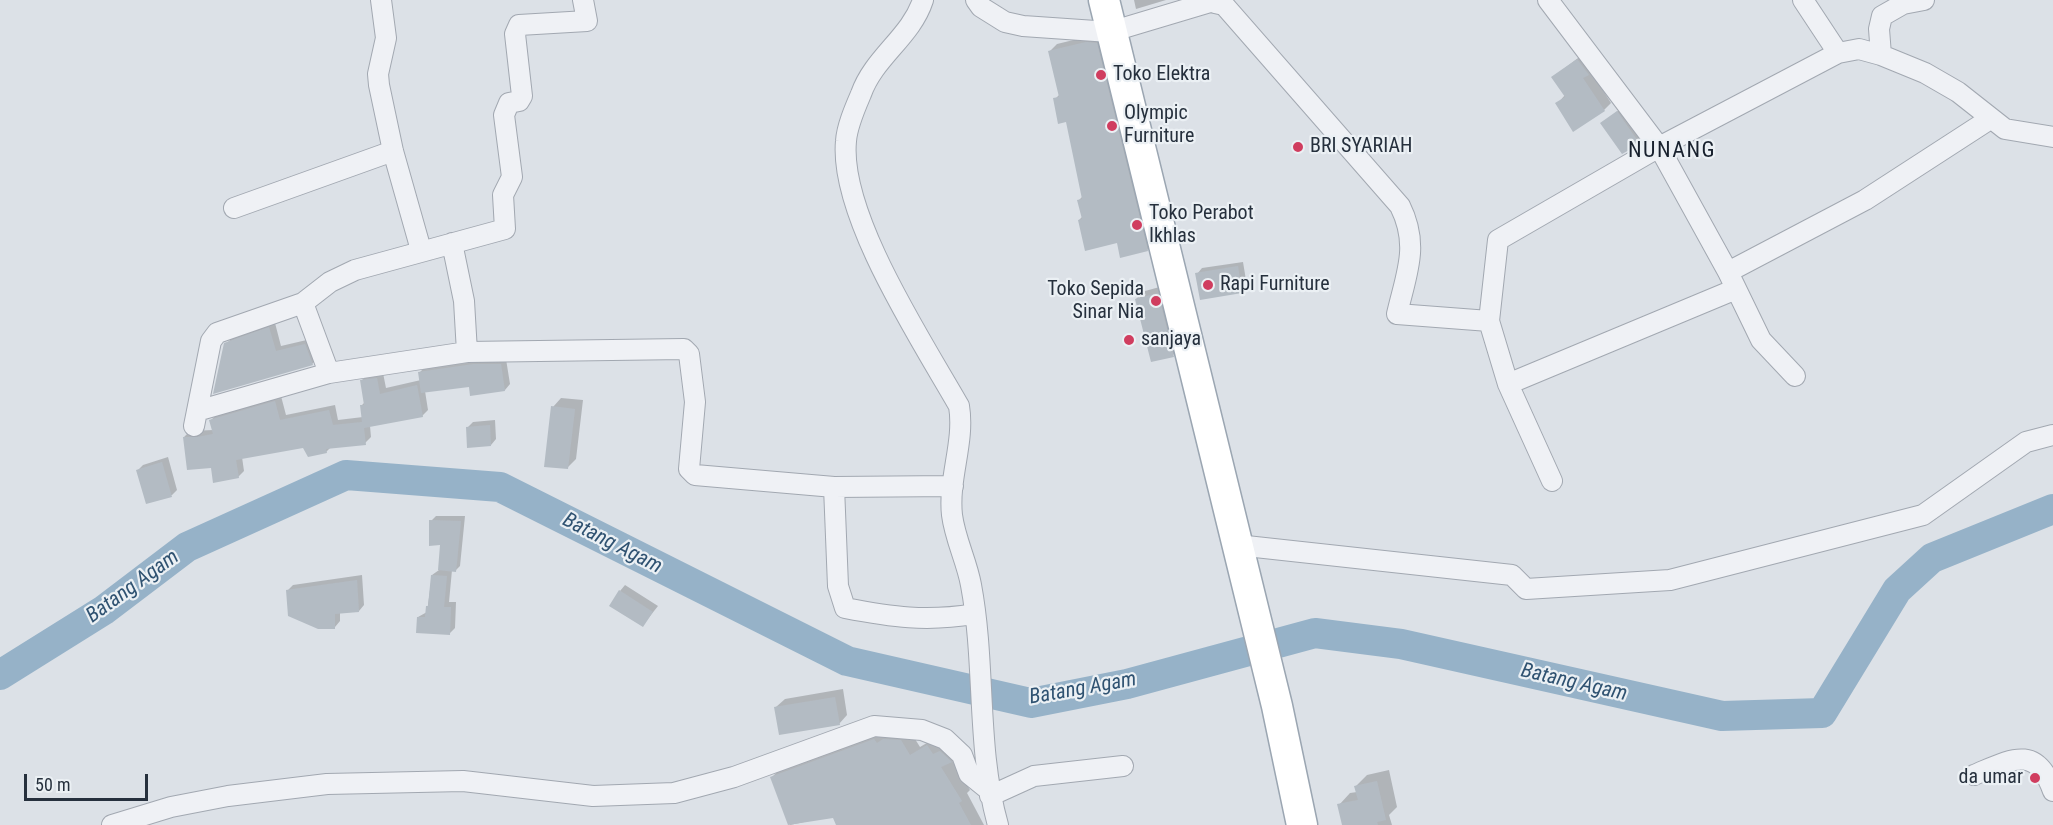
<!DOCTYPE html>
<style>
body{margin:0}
#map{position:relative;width:2053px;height:825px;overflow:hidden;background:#dce1e7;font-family:"Roboto Condensed",sans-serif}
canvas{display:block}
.scale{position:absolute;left:24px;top:774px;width:124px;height:27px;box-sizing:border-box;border:3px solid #26303d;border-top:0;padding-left:8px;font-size:18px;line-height:21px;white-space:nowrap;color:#26303d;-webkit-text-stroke:4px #ebf0f4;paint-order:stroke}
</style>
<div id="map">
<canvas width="2053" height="825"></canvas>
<div class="scale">50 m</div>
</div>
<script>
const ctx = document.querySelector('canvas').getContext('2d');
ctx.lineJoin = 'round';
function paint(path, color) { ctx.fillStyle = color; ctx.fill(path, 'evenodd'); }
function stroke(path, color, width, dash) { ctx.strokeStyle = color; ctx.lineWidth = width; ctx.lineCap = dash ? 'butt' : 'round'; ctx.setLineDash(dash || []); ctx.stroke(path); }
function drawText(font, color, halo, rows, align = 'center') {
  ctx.font = font + ' "Roboto Condensed",sans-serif'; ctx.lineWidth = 4.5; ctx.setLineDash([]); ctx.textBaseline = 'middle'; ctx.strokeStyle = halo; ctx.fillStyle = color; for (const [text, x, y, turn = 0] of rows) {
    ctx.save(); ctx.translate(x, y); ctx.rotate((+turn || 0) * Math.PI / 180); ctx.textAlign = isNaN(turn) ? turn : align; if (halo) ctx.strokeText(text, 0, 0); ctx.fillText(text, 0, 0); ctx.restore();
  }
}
paint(new Path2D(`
 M1134,0h32l-30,9z
 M1094,35l10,1 51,207 -8,7 -29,-9 -39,-21 4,-4 -4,-16 4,-4 -16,-76 -12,-21 5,-5 -10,-43 7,-7z
 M1586,52l5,19 20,32 -7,7 -47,-6 8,-9 -12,-18z
 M1623,107l21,30 -5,6 -37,-20z
 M1243,262l4,24 -6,6 -44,-18 5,-6z
 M1167,285l15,62 -9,8 -37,-56 9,-8z
 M275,323l6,23 30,-7 7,19 -6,6 -86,-20 6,-6z
 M506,359l4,25 -5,6 -35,-5 -45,6 3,19 -6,6 -52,10 1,11 -6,6 -34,4 -5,5 -22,-6 -62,11 2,14 -6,6 -26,-11 -28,-29 6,-6 23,-1 -2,-10 6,-6 64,-18 5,19 49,-10 3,15 25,-3 -2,-11 4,-4 -4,-21 6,-6 16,-2 3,15 35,-8 -1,-8 5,-5z
 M561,398l22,2 -7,59 -9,9 -14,-61z
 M495,420l1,19 -5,6 -23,-18 5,-5z
 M168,457l9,33 -5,5 -25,7 -9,-32 5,-5z
 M436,516h29l-5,50 -4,4h-4l-3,32h7l-1,26 -6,6 -31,-17 9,-5 5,-37 7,-5 3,-26 -11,-23z
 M362,575l2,30 -5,6 -19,1v9l-5,6 -48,-36 6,-6z
 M625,585l33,21 -15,19 -23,-34z
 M843,689l4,26 -8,9 -63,-17 9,-8z
 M884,730l26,1 10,16 17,-10 23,15 -8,8 18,30 -3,3 17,32h-146l-5,-9 -43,9 -18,-48 9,-9z
 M1389,770l8,37 -8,8 3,10h-49l-4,-20 11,-12 7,-1 -1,-6 11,-11z`), '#0003');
stroke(new Path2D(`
 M0,675l104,-65 83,-63 159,-72 154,12 347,174 184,42 96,-19 188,-51 86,11 321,72 100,-3 75,-123 35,-32 121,-49`), '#96b2c8', 30);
paint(new Path2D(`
 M1086,42l11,1 51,208 -28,7 -3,-15 -32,8 -7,-31 4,-1 -5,-19 5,-1 -16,-77 -8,2 -5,-26 6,-1 -11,-46z
 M1577,59l12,16 -6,3 22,33 -32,21 -18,-29 10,-6 -14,-20z
 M1617,111l23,33 -18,10 -22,-31z
 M1238,266l4,27 -42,7 -5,-27z
 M1158,293l16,64 -23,5 -16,-63z
 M269,327l7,24 29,-7 8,21 -100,29 11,-51z
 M474,364h27l4,27 -35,5 -1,-9 -48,6 -3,-21z
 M377,378l3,16 37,-9 6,32 -59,11 2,17 -40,4 1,4 -19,4 -5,-9 -67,12 3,18 -26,5 -2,-15 -24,2 -4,-33h14l16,-3 -4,-14 66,-19 5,19 49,-10 4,15 29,-3 -2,-17h4l-4,-25z
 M551,406l24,3 -7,60 -24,-2z
 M490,425l1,21 -24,2 -1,-21z
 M162,462l10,35 -26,7 -10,-34z
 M429,520l32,1 -5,51 -18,-2 2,-25 -11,1z
 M431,575l16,1 -3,31h7l-1,28 -34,-2 1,-16h8l1,-11h2z
 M357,580l2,32 -24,2v15h-17l-30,-13 -2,-26z
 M619,590l34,22 -10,15 -34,-21z
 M835,697l5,28 -61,10 -5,-28z
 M874,739l3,4 6,-4 18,1 9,15 17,-10 6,9 7,-3 12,11 -11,5 21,34 -3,2 12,22h-135l-3,-7 -45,7 -18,-48z
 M1377,781l9,39 -9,2 1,3h-36l-5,-21 21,-4 -4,-14z`), '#b3bbc3');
const minor = new Path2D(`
 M381,0l5,38 -8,36 1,11 14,66 28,99
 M923,0c-12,37 -49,57 -62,94 -6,14 -14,32 -15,47 -7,74 76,200 113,265 6,36 -11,72 -7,109 3,24 15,47 19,70 15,80 5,162 27,240
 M976,0l5,7 24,15 18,4 87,6 107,-32
 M1548,0l111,147 179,-94 21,-4 22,6 44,18 33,19 47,37 48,8
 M1803,0l35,53
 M1215,3l9,2 176,201c20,40 6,68 -3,108l92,7
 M1881,55l-2,-26 3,-13 21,-12 21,-4
 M234,208l159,-57
 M452,243l12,58 3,51
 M1728,272l137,-72 125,-81
 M303,303l26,70
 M1508,384l228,-95
 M197,411l132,-38 138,-21 217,-3 5,5 6,48 -6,67 6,6 139,12 4,99 7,22c47,9 81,14 129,6
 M194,426l17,-85 6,-8 86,-30 27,-21 25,-12 150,-41 -2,-34 9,-18 -8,-62 5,-12 10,-2 3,-5 -7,-62 4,-9 68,-4 -4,-21
 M1552,481l-44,-97 -19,-63 9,-81 161,-93 69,125 33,68 34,36
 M834,487l119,-1
 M1237,545l275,30 14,14 144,-9 253,-65 103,-73 27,-7
 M1974,775c36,-15 62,-32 79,16
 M990,796l44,-20 89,-10
 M112,825l59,-18 57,-11 99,-12 136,-3 130,15 81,-3 60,-16 140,-51 48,4 23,9 17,16 7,19 21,17`);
const primary = new Path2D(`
 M1104,0l173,706 25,119`);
stroke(minor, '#a2a8b1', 22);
stroke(primary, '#9ba6b2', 33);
stroke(minor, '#eff1f5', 20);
stroke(primary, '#fff', 30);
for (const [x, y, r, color] of [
 [1101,75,6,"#d03d5f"],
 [1112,126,6,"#d03d5f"],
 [1298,147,6,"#d03d5f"],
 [1137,225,6,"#d03d5f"],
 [1208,285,6,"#d03d5f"],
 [1156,301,6,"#d03d5f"],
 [1129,340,6,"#d03d5f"],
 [2035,778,6,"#d03d5f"]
]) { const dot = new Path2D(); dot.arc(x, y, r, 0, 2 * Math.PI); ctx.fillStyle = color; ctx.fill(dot); stroke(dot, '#ebf0f4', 2); }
drawText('20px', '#26303d', '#ebf0f4', [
 ["Toko Elektra",1113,75],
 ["Olympic",1124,114],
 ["Furniture",1124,137],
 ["BRI SYARIAH",1310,147],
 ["Toko Perabot",1149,214],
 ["Ikhlas",1149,237],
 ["Rapi Furniture",1220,285],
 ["Toko Sepida",1144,290,"right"],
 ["Sinar Nia",1144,313,"right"],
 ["sanjaya",1141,340],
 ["da umar",2023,778,"right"]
], 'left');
drawText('italic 21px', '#2f5271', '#ebf0f4', [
 ["Batang Agam",612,544,27],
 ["Batang Agam",133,587,-36],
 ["Batang Agam",1574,683,13],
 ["Batang Agam",1083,689,-10]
]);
ctx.letterSpacing = '1.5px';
drawText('22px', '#18212e', '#ebf0f4', [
 ["NUNANG",1672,151]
]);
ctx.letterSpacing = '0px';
</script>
